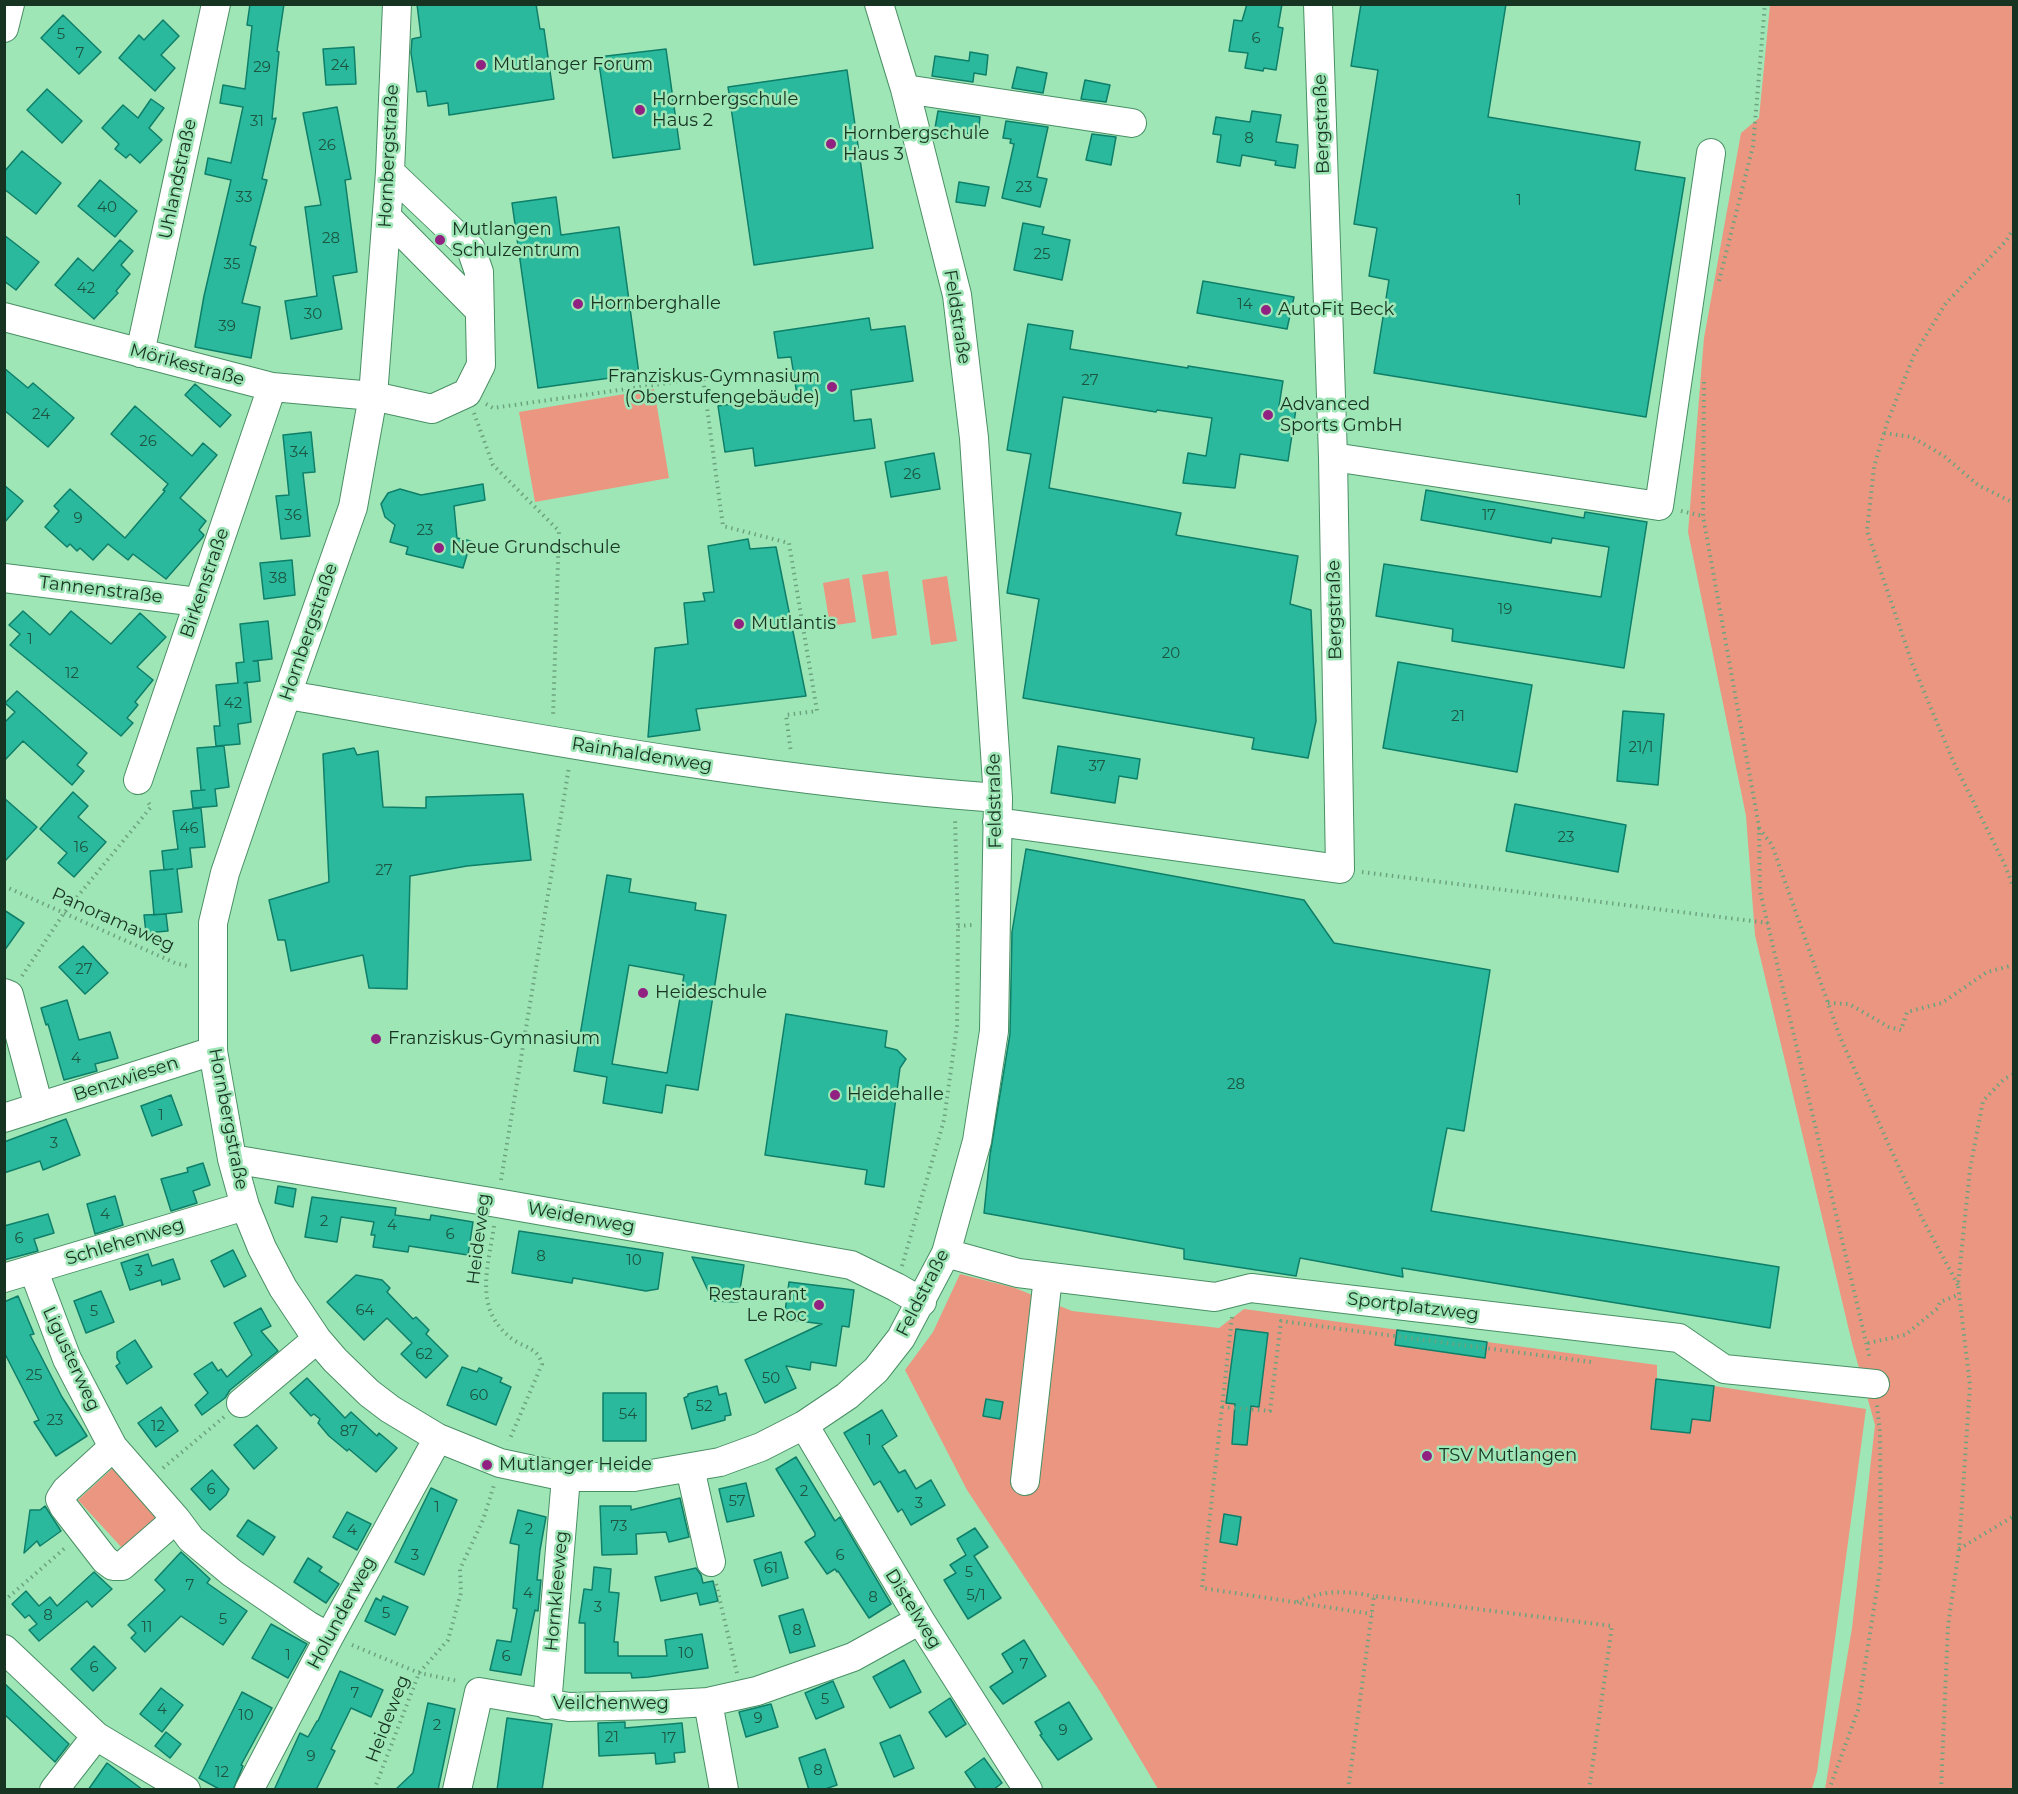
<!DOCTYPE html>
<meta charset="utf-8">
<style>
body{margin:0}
#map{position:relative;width:2018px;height:1794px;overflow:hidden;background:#9fe6b7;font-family:Montserrat,sans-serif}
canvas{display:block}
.frame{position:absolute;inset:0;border:6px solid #173422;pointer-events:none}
</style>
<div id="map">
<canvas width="2018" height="1794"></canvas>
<div class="frame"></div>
</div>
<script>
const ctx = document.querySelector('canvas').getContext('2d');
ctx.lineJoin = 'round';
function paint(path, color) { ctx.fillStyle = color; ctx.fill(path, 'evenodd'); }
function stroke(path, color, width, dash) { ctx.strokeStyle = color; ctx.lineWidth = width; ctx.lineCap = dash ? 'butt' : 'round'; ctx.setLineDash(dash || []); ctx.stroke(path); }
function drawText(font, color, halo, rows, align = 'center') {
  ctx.font = font + ' Montserrat,sans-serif'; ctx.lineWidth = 5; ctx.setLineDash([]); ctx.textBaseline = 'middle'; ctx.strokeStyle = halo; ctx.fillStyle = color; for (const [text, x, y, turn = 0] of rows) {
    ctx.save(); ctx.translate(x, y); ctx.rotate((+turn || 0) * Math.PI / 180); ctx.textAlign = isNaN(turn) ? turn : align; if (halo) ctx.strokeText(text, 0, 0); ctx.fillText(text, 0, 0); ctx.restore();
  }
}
paint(new Path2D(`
 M1770,5h243v1784h-188l27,-161 23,-203 -23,-82 -97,-408 -9,-119 -58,-284 16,-194 37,-205 18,-15z
 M654,389l15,89 -134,24 -16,-90z
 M888,571l9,64 -25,4 -10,-64z
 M947,576l10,65 -26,4 -9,-65z
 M849,578l7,44 -26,4 -7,-43z
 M960,1274l55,14 57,23 147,17 25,-19 413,56v14l57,7 152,23 -49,363 -5,17h-654l-57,-96 -134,-203 -62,-120 28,-38z
 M115,1466l43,49 -35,34 -45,-49z`), '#eb9680');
const building = new Path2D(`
 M250,4h34l-7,47 2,1 -7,67 4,-1 -14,61 5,1 -17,65 6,2 -14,56 18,4 -9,51 -56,-11 9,-51 27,-116 -26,-6 3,-16 23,5 12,-56 -23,-4 3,-18 22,4 7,-63 -5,-1z
 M417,4h119l4,25h4l10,70 -105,16 -1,-12 -20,3 -2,-15 -9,1 -6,-39 1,-14 9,-2z
 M1247,4h35l-4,23 5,1 -7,42 -12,-2 -1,3 -18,-3 3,-15 -19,-2 5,-31 8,1z
 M1361,4h145l-18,113 152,25 -5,28 50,8 -39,239 -272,-44 15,-93 -20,-4 8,-48 -23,-4 24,-154 -27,-4z
 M63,15l38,37 -22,22 -38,-36z
 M163,20l16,16 -18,19 14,13 -20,23 -36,-33 20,-23 5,5z
 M354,47l2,37 -30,1 -3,-36z
 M666,49l14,100 -67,9 -15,-101z
 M970,52l18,3 -2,20 -12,-2 -1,9 -41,-6 3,-20 34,5z
 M1017,67l30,6 -4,20 -31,-5z
 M847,70l26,178 -119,17 -26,-178z
 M1085,80l25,5 -4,17 -25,-3z
 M47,89l35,32 -20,22 -35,-33z
 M151,99l13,9 -15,20 13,12 -22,23 -10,-9 -4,4 -11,-9 4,-5 -17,-16 21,-23 15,13z
 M337,107l14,72 -6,1 12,92 -24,4 9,53 -51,10 -6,-38 32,-5 -12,-89 16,-2 -18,-92z
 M938,111l42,6 -2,18 -26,-4 -1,6 -17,-3z
 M1252,111l29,4 -5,27 22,3 -3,23 -20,-3 1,-4 -34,-6 -2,11 -23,-4 4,-27 -8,-1 3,-17 34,5z
 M1006,121l42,6 -11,50 10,2 -7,28 -38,-9 12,-54 -4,-1 1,-4 -8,-1z
 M1092,134l24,3 -5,28 -25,-5z
 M22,151l39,32 -25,31 -32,-25v-17z
 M100,180l37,31 -22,26 -37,-31z
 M959,182l30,5 -4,19 -29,-4z
 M556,197l5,38 58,-8 20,147 -101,14 -26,-185z
 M1023,223l21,4 -2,7 28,6 -8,40 -48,-10z
 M4,235l35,27 -23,28 -12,-9z
 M120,240l13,11 -12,14 9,9 -14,17 2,2 -24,26 -39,-34 23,-27 15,13z
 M1203,281l91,16 -7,32 -90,-16z
 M869,318l2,12 34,-4 8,55 -62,9 3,31 17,-2 4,29 -120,18 -2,-18 -28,4 -7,-46 79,-11 -6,-38 -13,1 -4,-26z
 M1028,324l45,7 -3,18 118,19v-2l95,15 -4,25 17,3 -8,52 -48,-7 -5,34 -52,-5 5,-30 18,3 6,-38 -55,-8 -1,2 -93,-15 -14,91 132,25 -5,22 122,21 -8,48 21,6 5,111 -8,37 -56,-9 2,-11 -231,-40 16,-99 -32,-6 24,-139 -24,-4z
 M4,368l24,20 5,-5 41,35 -26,29 -44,-37z
 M195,384l36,31 -11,12 -35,-32z
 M135,406l57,50 11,-13 14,12 -37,43 26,23 -7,9 5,5 -1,2 -37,42 -33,-25 -5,6 -20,-16 -15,16 -13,-12 -3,3 -7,-7 -3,3 -22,-20 14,-16 -5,-5 16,-17 55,49 40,-47 -2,-1 5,-6 -57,-50z
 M311,432l4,40 -12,1 7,63 -29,3 -5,-43 13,-1 -6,-60z
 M934,453l6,36 -49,8 -6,-35z
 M483,484l2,16 -31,6 3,32 14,3 -8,27 -57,-14 2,-7 -18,-5 5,-17 -10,-8 -4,-13 7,-11 12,-4 21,6z
 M4,485l19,16 -19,22z
 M1426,490l158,28 1,-6 62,10 -23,146 -172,-27 1,-12 -77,-13 8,-52 217,33 8,-50 -57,-9 -1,5 -130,-23z
 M748,539l2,10 26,-2 30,149 -110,13 4,21 -52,7 7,-89 33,-4 -4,-41 21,-2 -2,-8 11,-1 -6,-46z
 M292,560l3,35 -31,4 -4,-36z
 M23,611l27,24 21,-24 40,33 29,-31 26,24 -29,30 16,13 -18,22 3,3 -11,13 6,5 -12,13 -111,-91 10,-11 -11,-9z
 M268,621l4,38 -19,2h5l2,20 -16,2 3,-1 4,40 -13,2 2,20 -24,2 -2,-20h6l-4,-41 22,-2 -2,-20 8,-1 -4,-38z
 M1398,662l134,23 -15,87 -134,-24z
 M17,691l70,62 -10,12 7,6 -12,14 -49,-44 -19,20v-38l11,-11 -10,-9z
 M1623,711l41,3 -6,71 -41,-4z
 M224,746l5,41 -14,2 2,17 -24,2 -2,-17 14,-1h-4l-4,-42z
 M1058,746l82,13 -3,20 -18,-3 -4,27 -64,-10z
 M354,748l3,7 21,-4 5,56 43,1v-11l97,-3 8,66 -64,6 -57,10 -3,113 -38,-1 -6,-33 -72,16 -6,-31h-7l-9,-40 60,-18 -6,-128z
 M73,792l15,14 -10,11 28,25 -32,35 -16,-14 9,-10 -27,-24z
 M4,798l33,29 -33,35z
 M1515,804l111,21 -8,47 -112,-21z
 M201,808l4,39 -15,1 2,19 -15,2 5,43 -28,3 -4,-44 23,-2 -9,1 -2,-19 16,-2 -5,-38z
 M1026,849l278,51 30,43 156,27 -26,161 -17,-3 -16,83 348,56 -9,61 -368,-60 1,9 -103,-19 -4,18 -112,-17v-10l-200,-36 6,-58 20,-121 2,-102z
 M607,875l24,4 -2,13 67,11 -1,7 31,5 -28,175 -32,-5 -4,28 -59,-10 4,-26 -33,-6zM629,965l55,10 -17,98 -55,-9z
 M4,910l20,13 -20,28z
 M166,914l2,17 -22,2 -2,-18z
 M83,946l25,27 -23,21 -26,-27z
 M67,1000l12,40 31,-8 8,26 -23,6 2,7 -33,9 -16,-56 -2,1 -5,-17z
 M786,1014l101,17 -2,16 12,3 9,9 -6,9 -16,119 -19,-3 2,-14 -102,-15z
 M171,1095l11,30 -30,11 -11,-30z
 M66,1119l14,36 -37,15 -3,-9 -36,12v-31z
 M203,1163l7,22 -17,6 4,12 -26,8 -10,-32 27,-7 -1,-4z
 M278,1186l18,3 -3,18 -18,-4z
 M115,1196l8,29 -28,9 -8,-30z
 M312,1197l84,11 -1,7 35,5 1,-5 42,7 -5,33 -59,-9 -1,6 -35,-5 2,-12h-4l3,-13 -33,-5 -4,25 -32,-5z
 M48,1214l6,19 -20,6 4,12 -34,9v-34z
 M519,1231l144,22 -5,36 -12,2 -73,-13 -1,5 -60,-10z
 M233,1250l13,26 -22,11 -13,-26z
 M148,1254l4,12 21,-7 7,20 -18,6 -1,-5 -31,10 -9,-27z
 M692,1257l52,8 -6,37 -25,-1z
 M356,1275l26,5 8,8 -3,4 26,27 3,-2 13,13 -3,4 22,22 -22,22 -25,-24 11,-11 -25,-25 -23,22 -37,-38z
 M789,1282l65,8 -5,37 -7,-1 -6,40 -25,-4 -1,8 -24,-4 10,22 -31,15 -20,-43 77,-36 -38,-5z
 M101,1291l13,31 -28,11 -12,-32z
 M18,1296l16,38 -4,1 32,62 25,39 -31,20 -22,-34 5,-2 -35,-68v-50z
 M261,1308l10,18 -10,5 17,20 -48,39 -5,8 -23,17 -7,-10 13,-12 -14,-19 18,-12 6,9 3,-2 6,8 25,-22 -18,-32z
 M1236,1329l32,4 -9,74 -8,-1 -4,39 -15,-1 3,-40 -9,-1z
 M1397,1330l90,12 -2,16 -90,-13z
 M135,1340l17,27 -25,17 -11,-18 4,-3 -3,-5v-6z
 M462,1367l15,5 2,-4 23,10 -2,4 11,5 -15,38 -49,-20z
 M307,1378l38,40 6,-6 26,24 2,-3 18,15 -21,24 -27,-23 -2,2 -18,-15 -11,-13 2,-4 -6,-5 -3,2 -21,-23z
 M1656,1379l58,7 -4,35 -18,-2 -2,14 -39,-4z
 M717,1386l2,9 7,-2 5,22 -6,1v4l-33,9 -8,-31 4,-2v-2z
 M603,1393h43v48h-43z
 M986,1399l17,3 -3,17 -17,-3z
 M161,1407l17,24 -22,16 -18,-24z
 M882,1410l15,26 -15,10 17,27 6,-3 11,19 15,-9 14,25 -34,20 -9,-16 -4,3 -18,-31 -6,4 -30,-52z
 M257,1425l20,23 -23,21 -20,-24z
 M796,1457l39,64 5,-4 51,87 -22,14 -31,-47 -1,1 -2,-3 -8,5 -22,-32 10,-6v-3l-39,-64z
 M212,1470l17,19 -3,6 -16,15 -19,-21z
 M746,1483l8,33 -27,6 -8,-33z
 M431,1488l26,12 -33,75 -29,-13z
 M680,1498l9,39 -20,5 -3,-10 -30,2 1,20 -35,1 -2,-49h31v4z
 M45,1506l16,25 -21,15 -3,-5 -13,12 6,-43h10z
 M518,1510l28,7 -6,33 -3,30h4l-3,31 -3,-1 -14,65 -31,-5 7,-30 14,2 6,-33 -4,-1 6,-63 -9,-2z
 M347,1512l24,12 -14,26 -24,-13z
 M1224,1514l17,3 -4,28 -17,-3z
 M248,1520l27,17 -12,18 -26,-19z
 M975,1528l13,19 -14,9 27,42 -33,21 -24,-39 12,-7 -6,-8 16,-10 -9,-16z
 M181,1552l29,27 -3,4 40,28 -24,34 -42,-29 -36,36 -14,-14 5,-5 -8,-8 37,-35 -10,-10z
 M781,1552l7,26 -26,8 -8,-26z
 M308,1558l14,9 -3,4 20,13 -13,19 -32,-21z
 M594,1567l17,2 -2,23 10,1 -5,49h4v14h49l-2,-16 37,-6 6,34 -60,9 -16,1 -1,-5h-46v-50h-6l5,-34 8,1z
 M696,1568l5,7 2,8 10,-2 5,20 -18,4 -3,-12 -36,8 -6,-24z
 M94,1572l18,17 -20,18 -5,-6 -48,40 -10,-11 8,-6 -8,-9 -4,3 -13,-14 14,-13 13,15 11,-9 7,9z
 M383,1596l25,11 -13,28 -30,-14 11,-23 5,3z
 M803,1609l12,37 -25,7 -11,-37z
 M271,1624l36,20 -19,34 -36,-20z
 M1024,1640l22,36 -43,28 -13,-17 23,-15 -11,-18z
 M94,1646l22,22 -23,23 -22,-22z
 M904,1660l17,32 -31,16 -17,-31z
 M340,1671l43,19 -12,27 -20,-9 -20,41 4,2 -19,39h-42l26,-57 8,4 9,-16h1z
 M833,1681l11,26 -28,12 -11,-26z
 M4,1683l65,61 -14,18 -51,-48z
 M161,1688l22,17 -21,27 -22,-18z
 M242,1692l30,16 -31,57 2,1 -10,24h-12l-22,-12z
 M950,1698l16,26 -20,13 -17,-25z
 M1069,1702l23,37 -34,21 -18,-25 2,-1 -7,-12z
 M428,1703l27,6 -17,81h-43l18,-17z
 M771,1704l7,23 -32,10 -7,-25z
 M507,1718l45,6 -10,66h-45z
 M625,1722v6l57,-5 3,29 -11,1 1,9 -19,2 -1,-11 -56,3 -1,-33z
 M166,1732l15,12 -11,14 -15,-12z
 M900,1735l14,33 -20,9 -14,-34z
 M825,1749l12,36 -15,5h-13l-10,-32z
 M984,1758l18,25 -9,7h-16l-12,-18z
 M107,1763l36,27h-55z`);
paint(building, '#2ab99c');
stroke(building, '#0e7f69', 1.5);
const minor = new Path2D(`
 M397,4l-7,168 -17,224 -20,111 -99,281 -29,85 -12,50v128l19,108 13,47 17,42 21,40 34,51 18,21 34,33 21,16 48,29 62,25 66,14h68l86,-15 41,-15 43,-22 43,-29 29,-26 25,-32 45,-85 31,-112 17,-110 4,-233 -24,-360 -17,-143 -52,-206 -26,-85
 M4,28l6,-24
 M905,89l227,34
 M387,217l93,94
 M4,317l268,70 101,9 59,13 35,-16 14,-28 -2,-93 -8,-23 -81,-77
 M140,353l76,-349
 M1333,457l326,49 52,-353
 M4,578l194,24
 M288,695c235,41 471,86 710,103
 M138,780l134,-393
 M997,822l343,47 -7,-412 -15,-453
 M4,993l5,2 30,112
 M4,1118l209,-67
 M232,1159l265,44 354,62 45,22 26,15
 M946,1253l72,20 197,24 36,-9 428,50 45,31 151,15
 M33,1269l34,90 46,88 63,72 15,20 41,34 77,53 20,11
 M4,1278l241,-72
 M241,1403l76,-64
 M804,1425l116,195 108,170
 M113,1447l-47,43 -6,9 4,8 41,53 8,6h9l54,-47
 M690,1468l21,94
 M1025,1481l23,-204
 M4,1649l92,87 90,54
 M708,1702l16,88
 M547,1705l19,-228
 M54,1790l42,-54
 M249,1790l80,-153 109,-199
 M457,1790l22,-98 90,15 89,-2 50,-3 49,-11 96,-34 67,-37`);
stroke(minor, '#498f64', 30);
stroke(new Path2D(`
 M2014,228l-8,13 -60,62 -32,52 -27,68 -13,44 -7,64 45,132 42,100 51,102 9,24
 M1719,281l34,-135 12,-142
 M1704,382l-1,134 56,311 1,64 110,468
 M486,404l7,4 210,-30 20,148 66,17 28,168 -31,4 5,38
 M474,413l19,52 66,66 -6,186
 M1884,433l28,4 32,19 34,29 36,18
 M1681,511l22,5
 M1759,828l13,17 68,192 82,181 36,67
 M1362,872l406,51
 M4,886l171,77 16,4
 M958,926l14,-1
 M22,976l42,-63 87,-106 -4,-7
 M1828,1003l21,1 40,23 12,3 6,-18 35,-9 45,-31 27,-7
 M501,1180l68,-413
 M494,1226c-6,43 -22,85 21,115 12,7 23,8 27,23l-33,77
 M902,1266l42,-146 13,-94 1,-100 -3,-108
 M1232,1317l-30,271 170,26
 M1868,1343l37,-8 33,-27 2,-6 20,-8
 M1222,1407l48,4 11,-90 310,41
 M163,1468l61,-51
 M1959,1549l55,-33
 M716,1584l21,89
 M4,1601l61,-53
 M1297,1602c29,-13 47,-11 77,-6
 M352,1645l67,28 39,8
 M374,1790l45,-117 29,-33 13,-47 -1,-24 23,-49 11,-35
 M1348,1790l26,-194 238,30 -23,164
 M1829,1790l29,-80 23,-147 -1,-130 -3,-28
 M1941,1790l7,-164 11,-77 11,-164 -12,-100 12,-116 13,-68 21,-22 10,-5`), '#6ca37f', 4, [1.5, 4.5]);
stroke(minor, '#fff', 28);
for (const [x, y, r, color] of [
 [481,65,6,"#922282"],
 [640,110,6,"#922282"],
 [831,144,6,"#922282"],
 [440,240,6,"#922282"],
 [578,304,6,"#922282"],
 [1266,310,6,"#922282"],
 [832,387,6,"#922282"],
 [1268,415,6,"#922282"],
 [439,548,6,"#922282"],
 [739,624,6,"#922282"],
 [643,993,6,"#922282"],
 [376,1039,6,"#922282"],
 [835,1095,6,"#922282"],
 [819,1305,6,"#922282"],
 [1427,1456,6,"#922282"],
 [487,1465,6,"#922282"]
]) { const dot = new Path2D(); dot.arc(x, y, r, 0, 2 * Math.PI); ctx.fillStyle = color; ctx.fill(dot); stroke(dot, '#9fe6b7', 2); }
drawText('15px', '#1c5540', null, [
 ["5",61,35],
 ["6",1256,39],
 ["7",80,54],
 ["24",340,66],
 ["29",262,68],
 ["31",257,122],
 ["8",1249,139],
 ["26",327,146],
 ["23",1024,188],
 ["33",244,198],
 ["1",1519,201],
 ["40",107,208],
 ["28",331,239],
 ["25",1042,255],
 ["35",232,265],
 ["42",86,289],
 ["14",1245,305],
 ["30",313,315],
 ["39",227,327],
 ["27",1090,381],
 ["24",41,415],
 ["26",148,442],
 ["34",299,453],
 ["26",912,475],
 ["36",293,516],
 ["17",1489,516],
 ["9",78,519],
 ["23",425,531],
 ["38",278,579],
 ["19",1505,610],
 ["1",30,640],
 ["20",1171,654],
 ["12",72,674],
 ["42",233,704],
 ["21",1458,717],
 ["21/1",1641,748],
 ["37",1097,767],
 ["46",189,829],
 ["23",1566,838],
 ["16",81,848],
 ["27",384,871],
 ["27",84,970],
 ["4",76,1059],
 ["28",1236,1085],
 ["1",161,1116],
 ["3",54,1144],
 ["4",105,1215],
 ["2",324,1222],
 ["4",392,1226],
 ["6",450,1235],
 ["6",19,1239],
 ["8",541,1257],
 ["10",634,1261],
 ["3",139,1272],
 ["64",365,1311],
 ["5",94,1312],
 ["62",424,1355],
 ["25",34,1376],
 ["50",771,1379],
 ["60",479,1396],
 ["52",704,1407],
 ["54",628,1415],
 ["23",55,1421],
 ["12",158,1427],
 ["87",349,1432],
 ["1",869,1441],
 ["6",211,1490],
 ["2",804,1492],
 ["57",737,1502],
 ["3",919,1504],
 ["1",437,1508],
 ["73",619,1527],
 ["2",529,1530],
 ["4",352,1531],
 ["3",415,1556],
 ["6",840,1556],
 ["61",771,1569],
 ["5",969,1573],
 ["7",190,1586],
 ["4",528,1594],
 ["5/1",976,1596],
 ["8",873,1598],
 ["3",598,1608],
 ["5",386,1614],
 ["8",48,1616],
 ["5",223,1620],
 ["11",147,1628],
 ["8",797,1631],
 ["10",686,1654],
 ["1",288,1656],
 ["6",506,1657],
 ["7",1024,1665],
 ["6",94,1668],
 ["7",355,1694],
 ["5",825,1700],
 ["4",162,1710],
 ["10",246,1716],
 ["9",758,1719],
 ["2",437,1726],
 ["9",1063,1731],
 ["21",612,1738],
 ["17",669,1739],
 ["9",311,1757],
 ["8",818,1771],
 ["12",222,1773]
]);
drawText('18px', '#173422', '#9fe6b7', [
 ["Mutlanger Forum",493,65],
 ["Hornbergschule",652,100],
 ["Haus 2",652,121],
 ["Hornbergschule",843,134],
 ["Haus 3",843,155],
 ["Mutlangen",452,230],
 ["Schulzentrum",452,251],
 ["Hornberghalle",590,304],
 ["AutoFit Beck",1278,310],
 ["Franziskus-Gymnasium",820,377,"right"],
 ["(Oberstufengebäude)",820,398,"right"],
 ["Advanced",1280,405],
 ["Sports GmbH",1280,426],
 ["Neue Grundschule",451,548],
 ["Mutlantis",751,624],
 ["Heideschule",655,993],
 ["Franziskus-Gymnasium",388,1039],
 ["Heidehalle",847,1095],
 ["Restaurant",807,1295,"right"],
 ["Le Roc",807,1316,"right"],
 ["TSV Mutlangen",1439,1456],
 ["Mutlanger Heide",499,1465]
], 'left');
drawText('18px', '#173422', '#9fe6b7', [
 ["Bergstraße",1322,124,-92],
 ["Hornbergstraße",389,156,-87],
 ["Uhlandstraße",178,179,-78],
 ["Feldstraße",957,317,81],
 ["Mörikestraße",187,365,15],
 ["Birkenstraße",205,583,-71],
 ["Tannenstraße",101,590,7],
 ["Bergstraße",1335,610,-91],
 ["Hornbergstraße",309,632,-71],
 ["Rainhaldenweg",642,755,9],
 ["Feldstraße",995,801,-91],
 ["Panoramaweg",113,920,24],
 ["Benzwiesen",126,1079,-18],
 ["Hornbergstraße",228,1119,79],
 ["Weidenweg",581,1218,10],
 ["Heideweg",479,1239,-83],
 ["Schlehenweg",125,1242,-17],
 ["Feldstraße",923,1293,-63],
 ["Sportplatzweg",1413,1307,7],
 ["Ligusterweg",71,1359,65],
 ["Hornkleeweg",557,1591,-85],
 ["Distelweg",913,1609,58],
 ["Holunderweg",342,1613,-62],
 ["Veilchenweg",611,1704],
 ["Heideweg",388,1719,-69]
]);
</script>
